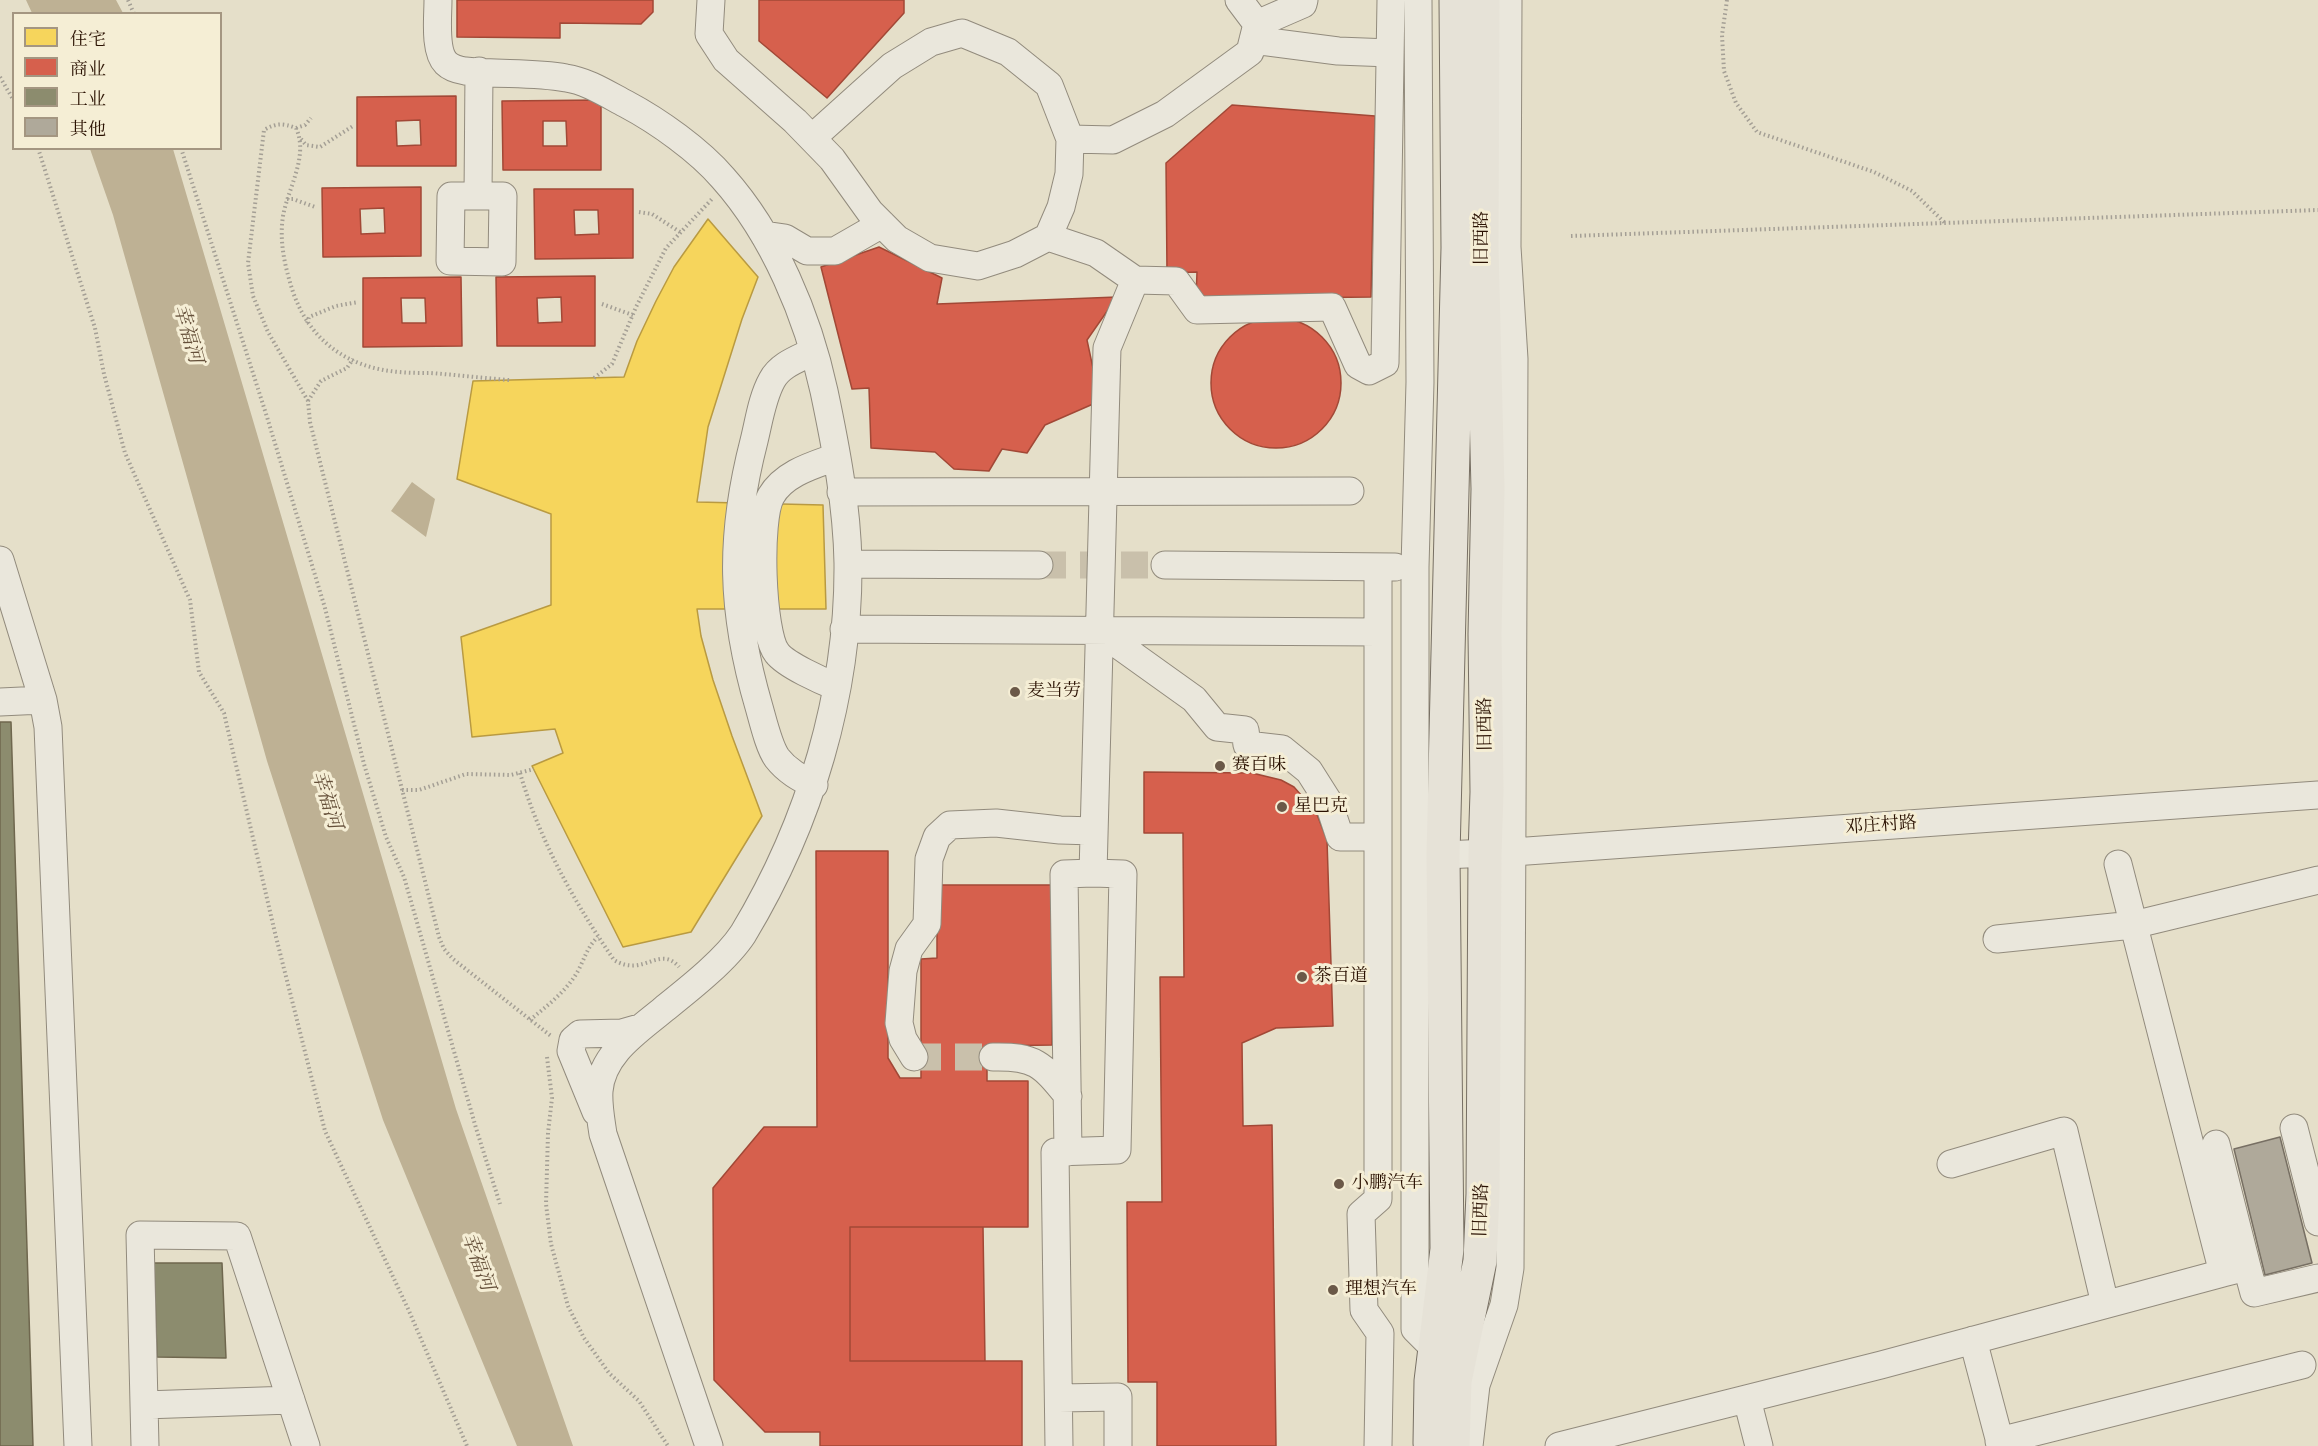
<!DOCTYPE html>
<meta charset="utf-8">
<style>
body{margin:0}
#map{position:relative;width:2318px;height:1446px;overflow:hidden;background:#e5dfc9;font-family:"Libre Bodoni","Noto Serif SC",serif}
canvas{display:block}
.legend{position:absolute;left:12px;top:12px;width:210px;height:138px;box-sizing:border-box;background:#f5eed5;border:2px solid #a49681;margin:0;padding:8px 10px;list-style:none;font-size:18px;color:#2a1102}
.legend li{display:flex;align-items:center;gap:12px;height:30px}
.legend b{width:30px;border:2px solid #a49681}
</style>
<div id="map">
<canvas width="2318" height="1446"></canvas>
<ul class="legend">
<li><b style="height:16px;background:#f6d55c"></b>住宅</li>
<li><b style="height:16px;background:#d6604d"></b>商业</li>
<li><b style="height:16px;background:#8c8c6e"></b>工业</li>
<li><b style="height:16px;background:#afa99a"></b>其他</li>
</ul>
</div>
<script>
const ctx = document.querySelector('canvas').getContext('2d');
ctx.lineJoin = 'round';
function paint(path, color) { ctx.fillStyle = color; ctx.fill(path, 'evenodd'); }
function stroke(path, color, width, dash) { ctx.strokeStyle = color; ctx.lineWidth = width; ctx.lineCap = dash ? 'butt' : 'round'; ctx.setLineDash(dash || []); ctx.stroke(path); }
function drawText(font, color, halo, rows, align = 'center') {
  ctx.font = font + ' "Libre Bodoni","Noto Serif SC",serif'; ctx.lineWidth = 6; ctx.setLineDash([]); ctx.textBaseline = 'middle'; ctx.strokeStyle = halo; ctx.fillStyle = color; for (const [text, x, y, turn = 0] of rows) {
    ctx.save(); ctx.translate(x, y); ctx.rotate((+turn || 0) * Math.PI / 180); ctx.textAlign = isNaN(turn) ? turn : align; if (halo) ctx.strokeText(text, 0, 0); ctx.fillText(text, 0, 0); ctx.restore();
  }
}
paint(new Path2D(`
 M26,0h90l7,13h-91z
 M90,149h83l283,960 117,337h-56l-134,-326 -116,-359 -154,-546z
 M412,482l23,17 -9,38 -35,-26z`), '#beb194');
const homes = new Path2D(`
 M708,219l50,58 -16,42 -34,108 -11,75 126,3 3,104h-129l4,27 12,44 19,56 30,80 -71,116 -68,15 -91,-181 31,-13 -8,-24 -83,8 -11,-100 90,-32v-91l-94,-35 16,-98 151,-4 13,-36 19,-40 18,-34z`);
paint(homes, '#f6d55c');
stroke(homes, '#b99a41', 1.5);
const shops = new Path2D(`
 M457,0h196v12l-12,12 -81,-1v15l-103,-1z
 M759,0h145v13l-77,85 -68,-57z
 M456,96v70h-99v-69zM420,120l1,25 -24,1 -1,-25z
 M601,100v70h-98l-1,-69zM543,121h23l1,25h-24z
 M1232,105l143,11 -4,181 -175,2 1,-27 -30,1 -1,-110z
 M421,187v69l-98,1 -1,-69zM384,208l1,25 -24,1 -1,-25z
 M534,189h99v69l-98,1zM574,210h24l1,24 -24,1z
 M879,247l63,31 -5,26 180,-7 -30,43 13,61 -55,24 -18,28 -25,-4 -13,22 -35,-2 -19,-17 -64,-4 -2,-60 -17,1 -31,-122z
 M595,276v70h-98l-1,-69zM561,297l1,25 -24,1 -1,-25z
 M461,277l1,69 -99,1v-69zM401,298h24l1,25h-24z
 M1211 383a65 65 0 1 1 130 0a65 65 0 1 1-130 0Z
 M1144,772l108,1 29,7 13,7 22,25 11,28 6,186 -57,2 -34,15 1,83 29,-1 4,321h-119v-64h-29l-1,-180h35l-2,-225h24l-1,-144h-39z
 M816,851h72v207l12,20h21v-119l16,-1v-73h115v160l-65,1v35h41v146h-178v134h172v85h-202v-14h-55l-51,-52 -1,-192 51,-61h53z
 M850,1227h133l2,134h-135z`);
paint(shops, '#d6604d');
stroke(shops, '#a24836', 1.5);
const industry = new Path2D(`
 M0,722h11l22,724h-33z
 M154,1263h68l4,95 -69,-1z`);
paint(industry, '#8c8c6e');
stroke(industry, '#6f674e', 1.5);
const building = new Path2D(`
 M2280,1137l32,126 -47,12 -31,-126z`);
paint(building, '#afa99a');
stroke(building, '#776f63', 1.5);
stroke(new Path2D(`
 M1039,565h126
 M914,1057h79`), '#c9c0ab', 27, [27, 14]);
const minor = new Path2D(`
 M438,0c0,17 -4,51 8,63 5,5 13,7 19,8 34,4 68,1 101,7 21,3 41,16 60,26 32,17 73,46 97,74 51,57 85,139 101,213 12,57 23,115 24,172 1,130 -38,260 -105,371 -17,26 -54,55 -79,75 -26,22 -62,44 -65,82 -1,14 2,29 4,43l106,312
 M711,0l-2,34 17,26 69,61 37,38 38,53 27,27 33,19 48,8 37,-12 33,-17 48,16 39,27 -28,68 -14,525 30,1 -6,276 -62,2 4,294
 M1418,0l2,382 -5,185v762l20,20
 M1257,24l46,-20 1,-4
 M1253,40l85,11 52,2
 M812,138l80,-72 39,-24 31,-9 46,19 41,33 21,54 -1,35 -8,33 -13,30
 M1070,139l43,1 52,-26 85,-62 7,-28 -18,-24
 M451,196h52l-1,66 -52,-1z
 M478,196l1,-125
 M764,235l21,3 22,13h28l47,-27
 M1135,280l41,1 21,29 135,-3 26,58 11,6 16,-8 6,-363
 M812,352c-14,7 -32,13 -40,28 -10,18 -13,41 -18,61 -25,97 -23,170 5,266 4,14 10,40 18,51 10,13 23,20 37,27
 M836,457c-22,8 -52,16 -65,39 -13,22 -10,137 6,157 9,12 45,28 60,34
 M841,492l509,-1
 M0,560l43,140 5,27 30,719
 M848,564l191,1
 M1165,565l230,2
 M844,629l534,3
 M1099,631l95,68 23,28 28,3 2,15 35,4 27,22 19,30 12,36h38
 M0,702l43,-2
 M1443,855l70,-3 805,-57
 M1997,939l136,-14 185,-45
 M914,1057l-11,-18 -4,-16 4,-52 6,-22 18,-25 2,-65 8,-22 13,-12 46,-2 64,7 34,1
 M993,1057c42,-1 49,7 75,39
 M596,1112l-25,-61 2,-11 7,-6 42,-1 14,-4
 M2294,1128l24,94
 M2216,1144l31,123 -24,6
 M1068,1152l-4,-278 29,-1
 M1951,1164l113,-33 41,173
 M2247,1267l7,26 64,-15
 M1973,1340l28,106
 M1059,1398l59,-1v49
 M1747,1399l12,47
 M144,1405l147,-5
 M1999,1441l303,-76
 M145,1446l-5,-211 97,1 69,210
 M1378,1446l2,-113 -16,-23 -3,-96 17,-15v-632
 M1469,1446l7,-61 28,-80 6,-37 4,-909 -7,-112 1,-247
 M1559,1446l322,-81 342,-92 -105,-409`);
const major = new Path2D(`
 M1430,1443l1,-62 16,-132 -4,-394 15,-607 -2,-248
 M1453,1446l2,-65 25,-120 3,-67 2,-340 2,-62 -2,-158 3,-145 -6,-242 1,-247`);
stroke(minor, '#928b7d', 29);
stroke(major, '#776f63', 35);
stroke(new Path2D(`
 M128,0l6,14
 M1727,0l-5,35 2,36 12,32 21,29 117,40 38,19 33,32
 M0,77l14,24
 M296,128l9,-3 6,-7
 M301,139l5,6 14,2 33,-21
 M38,148l57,180 9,46 21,79 65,147 9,72 25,41 51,220 50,198 84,180 58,135
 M181,148l86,269 58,191 39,156 22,73 18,40 72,251 24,76
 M287,199h6l22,8
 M639,212l13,2 28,18
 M1571,236l747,-26
 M602,304l31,11
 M307,323l2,-6 27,-11 22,-4
 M594,378l18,-14 24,-57 30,-59 46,-49
 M509,380c-26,-2 -52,-5 -78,-7 -10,0 -21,0 -32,-1 -51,-4 -89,-31 -106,-80 -8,-25 -14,-50 -10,-76 5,-28 26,-60 13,-88 -13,-5 -20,-5 -32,2l-16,133 5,33 15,36 40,69 2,21 129,515 5,12 9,10 98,77
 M308,401l13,-20 26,-13 6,-9
 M520,773c20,68 54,129 94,187 30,18 45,-16 65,7
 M402,790h17l47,-16 45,1 23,-6
 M530,1020c18,-15 38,-30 49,-51 6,-12 9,-23 19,-32
 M547,1057l5,41 -4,35 -2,71 5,40 17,62 16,32 25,35 30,28 29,45`), '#a49f95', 4, [1.5, 3]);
stroke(minor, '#eae7dc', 27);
stroke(major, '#e6e2d7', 33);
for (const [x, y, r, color] of [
 [1015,692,6,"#6b5948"],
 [1220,766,6,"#6b5948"],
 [1282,807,6,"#6b5948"],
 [1302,977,6,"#6b5948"],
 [1339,1184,6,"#6b5948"],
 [1333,1290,6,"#6b5948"]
]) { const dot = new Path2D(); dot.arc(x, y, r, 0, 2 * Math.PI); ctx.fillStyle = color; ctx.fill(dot); stroke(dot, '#f5eed5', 2); }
drawText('18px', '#2a1102', '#f5eed5', [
 ["旧西路",1483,238,-90],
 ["旧西路",1486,724,-91],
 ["邓庄村路",1881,826,-4],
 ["旧西路",1482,1210,-88]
]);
drawText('18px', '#2a1102', '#f5eed5', [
 ["麦当劳",1027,692],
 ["赛百味",1232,766],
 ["星巴克",1294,807],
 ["茶百道",1314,977],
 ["小鹏汽车",1351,1184],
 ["理想汽车",1345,1290]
], 'left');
drawText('italic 20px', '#65503a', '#f5eed5', [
 ["幸福河",187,334,74],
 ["幸福河",326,800,73],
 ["幸福河",477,1262,70]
]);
</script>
